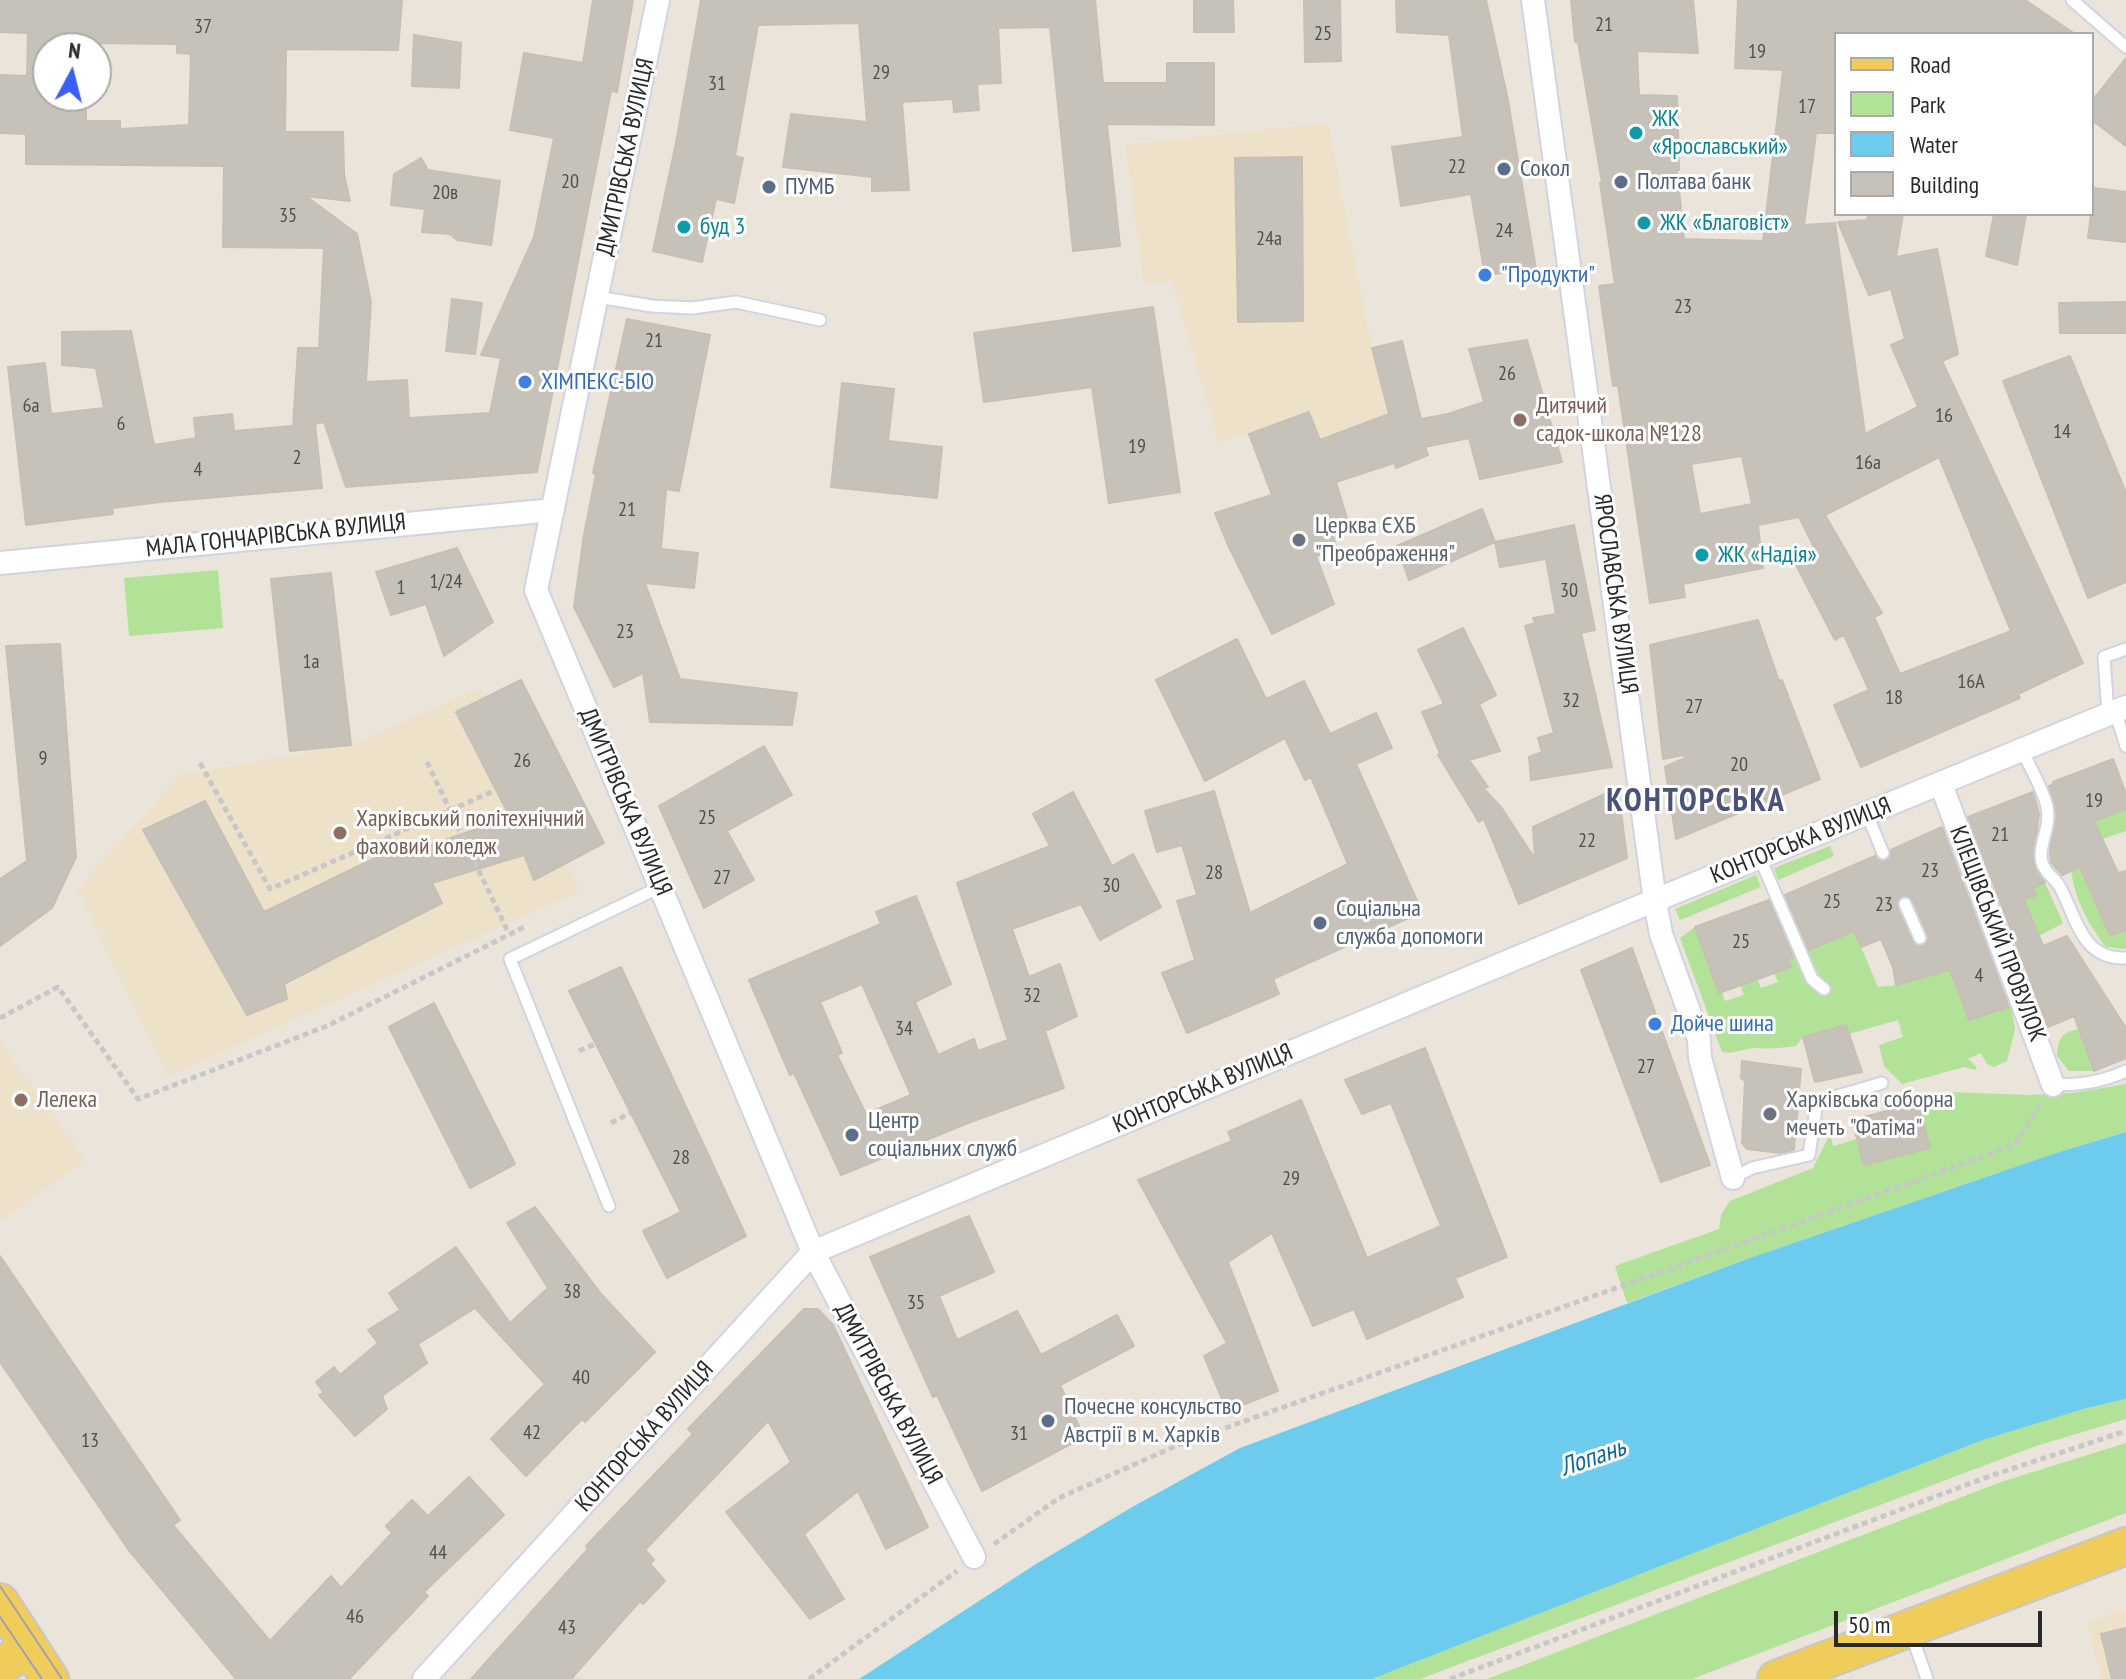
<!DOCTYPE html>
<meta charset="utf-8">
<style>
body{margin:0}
#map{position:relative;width:2126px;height:1679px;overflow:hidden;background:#ebe4da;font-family:"PT Sans Narrow",sans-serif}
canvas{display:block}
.legend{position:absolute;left:1834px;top:32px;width:260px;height:184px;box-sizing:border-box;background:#fff;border:2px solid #a9a9a9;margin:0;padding:10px 14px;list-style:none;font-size:24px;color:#292929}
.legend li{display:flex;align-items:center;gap:16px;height:40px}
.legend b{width:40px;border:2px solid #a9a9a9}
.north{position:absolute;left:32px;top:32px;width:80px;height:80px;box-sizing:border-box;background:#fff;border:2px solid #a9a9a9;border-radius:50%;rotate:7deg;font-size:22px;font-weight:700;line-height:32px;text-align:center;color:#292929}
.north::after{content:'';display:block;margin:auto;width:28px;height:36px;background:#3a5ef9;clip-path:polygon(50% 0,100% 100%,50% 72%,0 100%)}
.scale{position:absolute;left:1834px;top:1611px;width:208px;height:36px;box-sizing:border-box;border:4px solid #292929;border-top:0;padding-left:10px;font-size:24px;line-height:28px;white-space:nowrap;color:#292929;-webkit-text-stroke:6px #fff;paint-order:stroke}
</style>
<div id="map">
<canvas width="2126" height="1679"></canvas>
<ul class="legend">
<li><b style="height:10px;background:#f0cc5b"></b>Road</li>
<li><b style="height:22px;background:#b1e297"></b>Park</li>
<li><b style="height:22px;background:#6dccee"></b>Water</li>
<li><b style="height:22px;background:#c7c2b9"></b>Building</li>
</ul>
<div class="north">N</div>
<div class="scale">50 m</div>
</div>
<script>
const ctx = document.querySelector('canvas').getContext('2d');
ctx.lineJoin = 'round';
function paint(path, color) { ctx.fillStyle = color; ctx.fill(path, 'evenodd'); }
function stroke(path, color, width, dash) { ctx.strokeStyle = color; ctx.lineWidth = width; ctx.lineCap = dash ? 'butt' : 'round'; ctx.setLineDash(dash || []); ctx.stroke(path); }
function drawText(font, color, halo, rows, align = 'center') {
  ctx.font = font + ' "PT Sans Narrow",sans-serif'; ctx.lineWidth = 6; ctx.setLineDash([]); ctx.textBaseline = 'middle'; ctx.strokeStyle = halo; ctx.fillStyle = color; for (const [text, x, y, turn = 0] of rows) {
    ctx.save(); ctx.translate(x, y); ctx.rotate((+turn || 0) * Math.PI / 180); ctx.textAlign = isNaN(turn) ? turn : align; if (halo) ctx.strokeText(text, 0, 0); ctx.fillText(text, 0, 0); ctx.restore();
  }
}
paint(new Path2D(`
 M1328,123l44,225 23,86 -68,26 -78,-26 -30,9 -47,-162 -28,2 -19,-138z
 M481,688l99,203 -412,185 -91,-186 103,-115 171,-30z
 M0,1041l86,119 -86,61z
 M2126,1609v70h-25l-14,-56z`), '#ede1ca');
paint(new Path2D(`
 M218,570l5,58 -94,8 -5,-58z
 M2126,809v22l-24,8 -7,-18z
 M1830,846l4,10 -56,24 -4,-12z
 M2037,865l26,58 -24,13 -15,-36z
 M2080,867l30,68 16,-5v19l-20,-2c-19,-24 -30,-46 -35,-76z
 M1756,875l5,12 -81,33 -5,-11z
 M1695,927l24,65h3l3,9 19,-6 -4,-10 17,-6 4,9 17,-6 -4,-9 10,-24 8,-7 14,4 2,4 47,-18 23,55 19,-2 53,-15 19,50 42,-14 4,23 -8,32 -13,6 -7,-3 -6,-11 -13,6 9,8 -2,3 -11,-3 -62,17 -18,-18 -5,-21 24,-8 -5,-17 -49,14 -3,-9 -43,12 -7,9c-14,2 -27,3 -41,2 -11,0 -21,7 -33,4l-42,-114z
 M2079,1029l15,42h-25l-12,-15c1,-17 4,-24 22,-27z
 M2126,1084v48l-70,21 -309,106 -120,44 -12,-37 104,-37 2,-14 9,-14 83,-33 17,-34 3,12 24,-7 8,26 65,-17 -12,-45 29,-11 84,3 42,-2z
 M2126,1399v20l-90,27 -616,233h-48l611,-239 104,-32z
 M2126,1443v70l-434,166h-205l514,-197z`), '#b1e297');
paint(new Path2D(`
 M2126,1132v267l-39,9 -104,32 -611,239h-513l177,-115 98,-58 106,-58 507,-189 309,-106z`), '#6dccee');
const building = new Path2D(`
 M0,0h402l-4,50 -112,-1 -1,83h58l1,42 6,27 -44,-5 51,38 14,68 -5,80 41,-2 2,38 81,-5 11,-55 -20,-3 53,-118 20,-99 -44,-8 14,-77 59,10 10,-63h40l-16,92 -6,-1 -74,381 -191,15 -22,-65 -9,2 7,64 -162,14 -48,6 1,6 -87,11 -18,-158 37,-4 6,51 53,-6 -8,-40 -34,-3v-33l69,-1 23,114 42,-7 -2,-20 38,-4 2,17 59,-5 5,-78h21l5,-100 -101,-1 1,-81 -198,-2v-30l-26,-1v-58l27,1 1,-43 -28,-1zM87,43l90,1v9l14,1 -2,71 -69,4v-8h-34v-25h-38v-48h39z
 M701,0h394l8,83h64v-20h47v62l-107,-1 13,122 -47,5 -23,-224 -52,1 3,55 -24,1 2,26 -25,2 -1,-13 -51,3 7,88 -37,1v-14l-89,-10 8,-53 76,8 -8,-99 -101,2 -23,131 8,2 -9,45 -18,-4 -14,63 -49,-11 23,-108z
 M1194,0h39l1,32h-40z
 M1304,0h36l1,61 -36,1z
 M1396,0h90l22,100 28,169 -51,6 -14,-81 -70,12 -9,-59 71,-10 -14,-102 -52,-3z
 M1571,0h122l5,53 -61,-2 2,44 38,1 2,74h-2l7,69 79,2 20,-171 -48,-2 3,-68h287l50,34h-239v99h-20l-12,92 31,-2 30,211 53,-27 -27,-62 14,-6 -14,-50 -22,6 -31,-73 29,-2 1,-6h35l-7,43 41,-8 21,105 -16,7 141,302 -65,31 2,4 -159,69 -27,-62 35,-15 -25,-55 -9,5 -40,-77 21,-12 -17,-34 -41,8 5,43 -80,16 2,13 -35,6 -32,-218 -5,1 -14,-100 16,-2 -15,-101h2l-24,-141h-3zM1742,456l10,48 -52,10 -9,-50zM1939,457l72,174 -111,43 -26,-57 8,-4 -57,-98z
 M414,35l47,8 -2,45 -47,-2z
 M2126,58v88l-34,-26v-19z
 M1302,157l1,164 -65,1 -3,-164z
 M421,158l7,12 72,11 -9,64 -34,-5 -7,-6 -28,-2 3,-23 -34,-4 3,-31z
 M2094,188l32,4v50l-38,-4z
 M1994,214h32l-9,51 -31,-9z
 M452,299l30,4 -7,51 -29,-3z
 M2126,302v31h-66l-1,-30z
 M1153,307l27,185 -71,11 -17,-116 -108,15 -10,-69z
 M627,319l83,16 -31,156 -13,-2 -5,60 37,4 -4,35 -49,-5 35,96 117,14 -5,32 -142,-3 -7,-49 -29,14 -40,-80 10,-72 12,-61 -3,-1z
 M1527,340l35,122 -82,17 -11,-41 -44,9 3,8 -32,13 -2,-5 -58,19 13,43 -18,5 6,19 -21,7 18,48 -62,30 -44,-89 -13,-32 57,-18 -23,-61 60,-22 11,28 69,-26 -17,-66 30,-7 19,78 27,-5 36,-12 -15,-53z
 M2070,356l56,137v89l-38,16 -85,-217z
 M842,383l52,6 -6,52 54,6 -5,51 -106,-11z
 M1482,509l13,33 -86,38 -12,-34z
 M1574,525l21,105 -14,3 31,134 -81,13 -2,-23 13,-5 -4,-14 16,-5 -29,-107 10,-3 -2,-5 23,-4 -10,-55 -46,8 -5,-25z
 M457,548l36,74 -49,34 -18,-52 -35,11 -15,-43z
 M331,573l20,172 -61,6 -19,-172z
 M1758,620l21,61 3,-1 38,99 -144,60 -11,-72 20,-9 -1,-3 -21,4 -13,-114z
 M1463,628l33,67 -17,9 21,47 -31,9 19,27 -5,1 18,19 34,52 -2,-32 85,-39 9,70 -108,46 -35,-85 -5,3 -41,-67 2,-2 -18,-41 22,-8 -26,-54z
 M1237,639l29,60 38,-18 26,53 46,-21 16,35 -36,16 66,148 -149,67 6,15 -92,39 -25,-60 33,-13 -18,-59 20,-6 -15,-50 -25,7 -12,-41 69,-20 36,122 98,-49 -37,-87 -6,3 -20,-42 -80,43 -49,-101z
 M60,644l16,213 -24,51 -52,38v-67l27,-18 -21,-215z
 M521,680l83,163 -70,37 -10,-25 -92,28 10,20 -158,81 3,15 -40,16 -104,-185 62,-29 59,111 148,-72 5,10 93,-33 -54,-105z
 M764,746l28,49 -65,36 27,49 -50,28 -45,-102z
 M2113,759l13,35v15l-32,12 24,52 8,-2v59l-16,5 -30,-68 -18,8 -11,-13 -1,-11 6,-37 -7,-28 5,-2 -1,-2z
 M1073,792l39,74 21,-12 28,53 -61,33 -19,-36 -69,25 17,48 31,-13 17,52 -32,15 19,57 -96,35 -127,52 -47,-102 -4,2 -41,-95 132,-56 -5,-12 40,-16 35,88 -36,18 23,53 36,-16 4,12 30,-11 -51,-157 93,-37 -17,-32zM862,984l49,111 -45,19 -29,-59 5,-2 -22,-51z
 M2033,792l6,22 -6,48 12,20 -12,6 3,7 -12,5 19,46 24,-10 59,92v30l-32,13 -20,-55 -26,11 -80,-210z
 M1942,827l67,180 -40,13 -19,-50 -54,15 -3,-18 -12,-28 -20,8 -7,-16 -45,19 -24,-55 90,-39 6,5 6,-1 4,-5v-5zM1907,896l6,5 15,34 -1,7 -4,4 -10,-4 -16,-35 2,-9z
 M1769,900l24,56 -5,2 3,9 -72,26 -24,-66z
 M1632,948l78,217 -49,17 -80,-212z
 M621,967l125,269 -79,42 -24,-47 38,-19 -112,-221z
 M434,1003l81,161 -45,24 -81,-161z
 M1846,1025l16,47 -47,10 -12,-45z
 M1425,1048l82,209 -52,21 8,19 -96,42 -13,-30 -41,17 -41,-93 -44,29 50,129 -51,20 -23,-55 23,-13 -89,-163 94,-39 -4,-9 73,-32 66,158 74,-32 -50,-123 -29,11 -17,-34z
 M1742,1061l59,8 -7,81 -14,3 -33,-4 -5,-6 3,-62 -4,-3z
 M1918,1103l12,45 -66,17 -12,-45z
 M535,1207l67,88 53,57 -70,70 -3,-3 -56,57 -35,-37 54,-55 -70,-76 -57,36 9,19 -45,33 5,13 -32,27 -36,-41 5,-2 -8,-11 18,-15 6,8 38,-32 -10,-13 32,-20 -11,-17 67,-46 54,76 38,-35 -41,-65z
 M969,1216l25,56 -55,24 18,44 60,-29 24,44 76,-40 17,31 -74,39 24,52 -102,54 -45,-96 -4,2 -63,-140z
 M0,1256l180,264 -7,5 97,116 61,-65 10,12 51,-55 -6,-7 26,-26 16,16 41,-39 35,38 -80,77 4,4 -79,83h-113l-108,-130 -128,-187z
 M804,1309h14l15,16 95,202 -42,22 -28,-58 -54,43 40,65 -34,20 -84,-107 65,-50 -23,-41 -123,129 9,10 -4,4 15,17 -22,23 -3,-3 -69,78h-100l117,-130 -2,-3 107,-112 -5,-5z
 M2126,1628v51h-14l-11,-45z`);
paint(building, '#c7c2b9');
stroke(building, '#c6c0b4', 2);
const service = new Path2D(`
 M2072,0l54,47
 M597,297l55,9 40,2 44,-6 84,18
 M2115,711l11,35
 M2108,714l-4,-57 22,-8
 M2022,750c8,18 21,38 25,57 4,18 -6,32 -6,49 0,14 13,21 19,31 17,32 22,73 66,71
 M1867,814l16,39
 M1760,858l52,121 12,10
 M1905,904l15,34
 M2053,1085c27,0 49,-3 73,-14
 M1733,1178l19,-10 57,-13 8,-53 65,-19
 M609,1206l-99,-247 150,-72
 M1911,1633l16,46`);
const minor = new Path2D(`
 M658,0l-122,590 277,662 161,305
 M1533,0l122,901 6,33 38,105 1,19 33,120
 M0,563l553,-53
 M1941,784l112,301
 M424,1679l389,-427 816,-341 497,-204`);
const primary = new Path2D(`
 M0,1602l50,77
 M0,1666l29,-17
 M1776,1679l350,-133`);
stroke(service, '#d0d3e2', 15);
stroke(minor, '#d0d3e2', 26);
stroke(primary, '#c7c7c7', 40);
stroke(new Path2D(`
 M427,762l82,172
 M200,763l70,126 226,-99
 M0,1018l58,-31 80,112 189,-73 199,-100
 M579,1051l16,-7
 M611,1123l19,-10
 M994,1544l65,-46 119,-53 837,-300 25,-40
 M809,1679l148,-108
 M1450,1679l540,-203 136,-45`), '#c7c7c7', 5, [6, 4]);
stroke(service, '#fff', 11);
stroke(minor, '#fff', 22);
stroke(primary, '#f0cc5b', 36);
stroke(new Path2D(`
 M0,1586l62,93
 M0,1617l42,62`), '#9da1b3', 2);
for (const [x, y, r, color] of [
 [1636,133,8,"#0f9aa8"],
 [1504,169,8,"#5c6f8a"],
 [1621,182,8,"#5c6f8a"],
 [769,187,8,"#5c6f8a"],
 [1644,223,8,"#0f9aa8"],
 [684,227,8,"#0f9aa8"],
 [1485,275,8,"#3f7fe0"],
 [525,382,8,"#3f7fe0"],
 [1520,420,8,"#8d6e63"],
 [1299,540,8,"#6b7280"],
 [1702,555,8,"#0f9aa8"],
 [340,833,8,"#8d6e63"],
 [1320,923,8,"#5c6f8a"],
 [1655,1024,8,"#3f7fe0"],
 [21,1100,8,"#8d6e63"],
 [1770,1114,8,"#6b7280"],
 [852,1135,8,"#5c6f8a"],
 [1048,1421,8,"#5c6f8a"]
]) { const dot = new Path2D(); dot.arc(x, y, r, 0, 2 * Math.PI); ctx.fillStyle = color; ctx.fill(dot); stroke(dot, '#fff', 3); }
drawText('20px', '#504f4d', null, [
 ["21",1604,25],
 ["37",203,27],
 ["25",1323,34],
 ["19",1757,52],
 ["29",881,73],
 ["31",717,84],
 ["17",1807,107],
 ["22",1457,167],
 ["20",570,182],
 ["20в",445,193],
 ["35",288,216],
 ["24",1504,231],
 ["24а",1269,239],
 ["23",1683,307],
 ["21",654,341],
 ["26",1507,374],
 ["6а",31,406],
 ["16",1944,416],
 ["6",121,424],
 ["14",2062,432],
 ["19",1137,447],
 ["2",297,458],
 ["16а",1868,463],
 ["4",198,470],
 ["21",627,510],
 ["1/24",446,582],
 ["1",401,588],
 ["30",1569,591],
 ["23",625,632],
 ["1а",311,662],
 ["16А",1971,682],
 ["18",1894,698],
 ["32",1571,701],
 ["27",1694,707],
 ["9",43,759],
 ["26",522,761],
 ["20",1739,765],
 ["19",2094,801],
 ["25",707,818],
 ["21",2000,835],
 ["22",1587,841],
 ["23",1930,871],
 ["28",1214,873],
 ["27",722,878],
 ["30",1111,886],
 ["25",1832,902],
 ["23",1884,905],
 ["25",1741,942],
 ["4",1979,976],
 ["32",1032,996],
 ["34",904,1029],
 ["27",1646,1067],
 ["28",681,1158],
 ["29",1291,1179],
 ["38",572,1292],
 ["35",916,1303],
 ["40",581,1378],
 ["42",532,1433],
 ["31",1019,1434],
 ["13",90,1441],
 ["44",438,1553],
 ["46",355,1617],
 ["43",567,1628]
]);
drawText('24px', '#0d838f', '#fff', [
 ["ЖК",1652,119],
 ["«Ярославський»",1652,147],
 ["ЖК «Благовіст»",1660,223],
 ["буд 3",700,227],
 ["ЖК «Надія»",1718,555]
], 'left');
drawText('24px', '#292929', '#fff', [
 ["ДМИТРІВСЬКА ВУЛИЦЯ",626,157,-78],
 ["МАЛА ГОНЧАРІВСЬКА ВУЛИЦЯ",276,536,-6],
 ["ЯРОСЛАВСЬКА ВУЛИЦЯ",1615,594,82],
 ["ДМИТРІВСЬКА ВУЛИЦЯ",625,802,67],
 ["КОНТОРСЬКА ВУЛИЦЯ",1801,841,-22],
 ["КЛЕЩІВСЬКИЙ ПРОВУЛОК",1997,934,69],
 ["КОНТОРСЬКА ВУЛИЦЯ",1203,1089,-23],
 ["ДМИТРІВСЬКА ВУЛИЦЯ",888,1394,62],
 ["КОНТОРСЬКА ВУЛИЦЯ",645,1437,-48]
]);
drawText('24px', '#4e5e75', '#fff', [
 ["Сокол",1520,169],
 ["Полтава банк",1637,182],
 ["ПУМБ",785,187],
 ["Соціальна",1336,909],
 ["служба допомоги",1336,937],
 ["Центр",868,1121],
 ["соціальних служб",868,1149],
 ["Почесне консульство",1064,1407],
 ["Австрії в м. Харків",1064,1435]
], 'left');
drawText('24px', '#366cbe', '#fff', [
 ["\"Продукти\"",1501,275],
 ["ХІМПЕКС-БІО",541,382],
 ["Дойче шина",1671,1024]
], 'left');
drawText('24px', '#785e54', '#fff', [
 ["Дитячий",1536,406],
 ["садок-школа №128",1536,434],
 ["Харківський політехнічний",356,819],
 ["фаховий коледж",356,847],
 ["Лелека",37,1100]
], 'left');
drawText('24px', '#5b616d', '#fff', [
 ["Церква ЄХБ",1315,526],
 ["\"Преображення\"",1315,554],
 ["Харківська соборна",1786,1100],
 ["мечеть \"Фатіма\"",1786,1128]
], 'left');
drawText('italic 26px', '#0e6998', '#fff', [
 ["Лопань",1593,1458,-19]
]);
ctx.letterSpacing = '2px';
drawText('bold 32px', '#4a5279', '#fff', [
 ["КОНТОРСЬКА",1696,802]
]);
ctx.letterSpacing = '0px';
</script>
